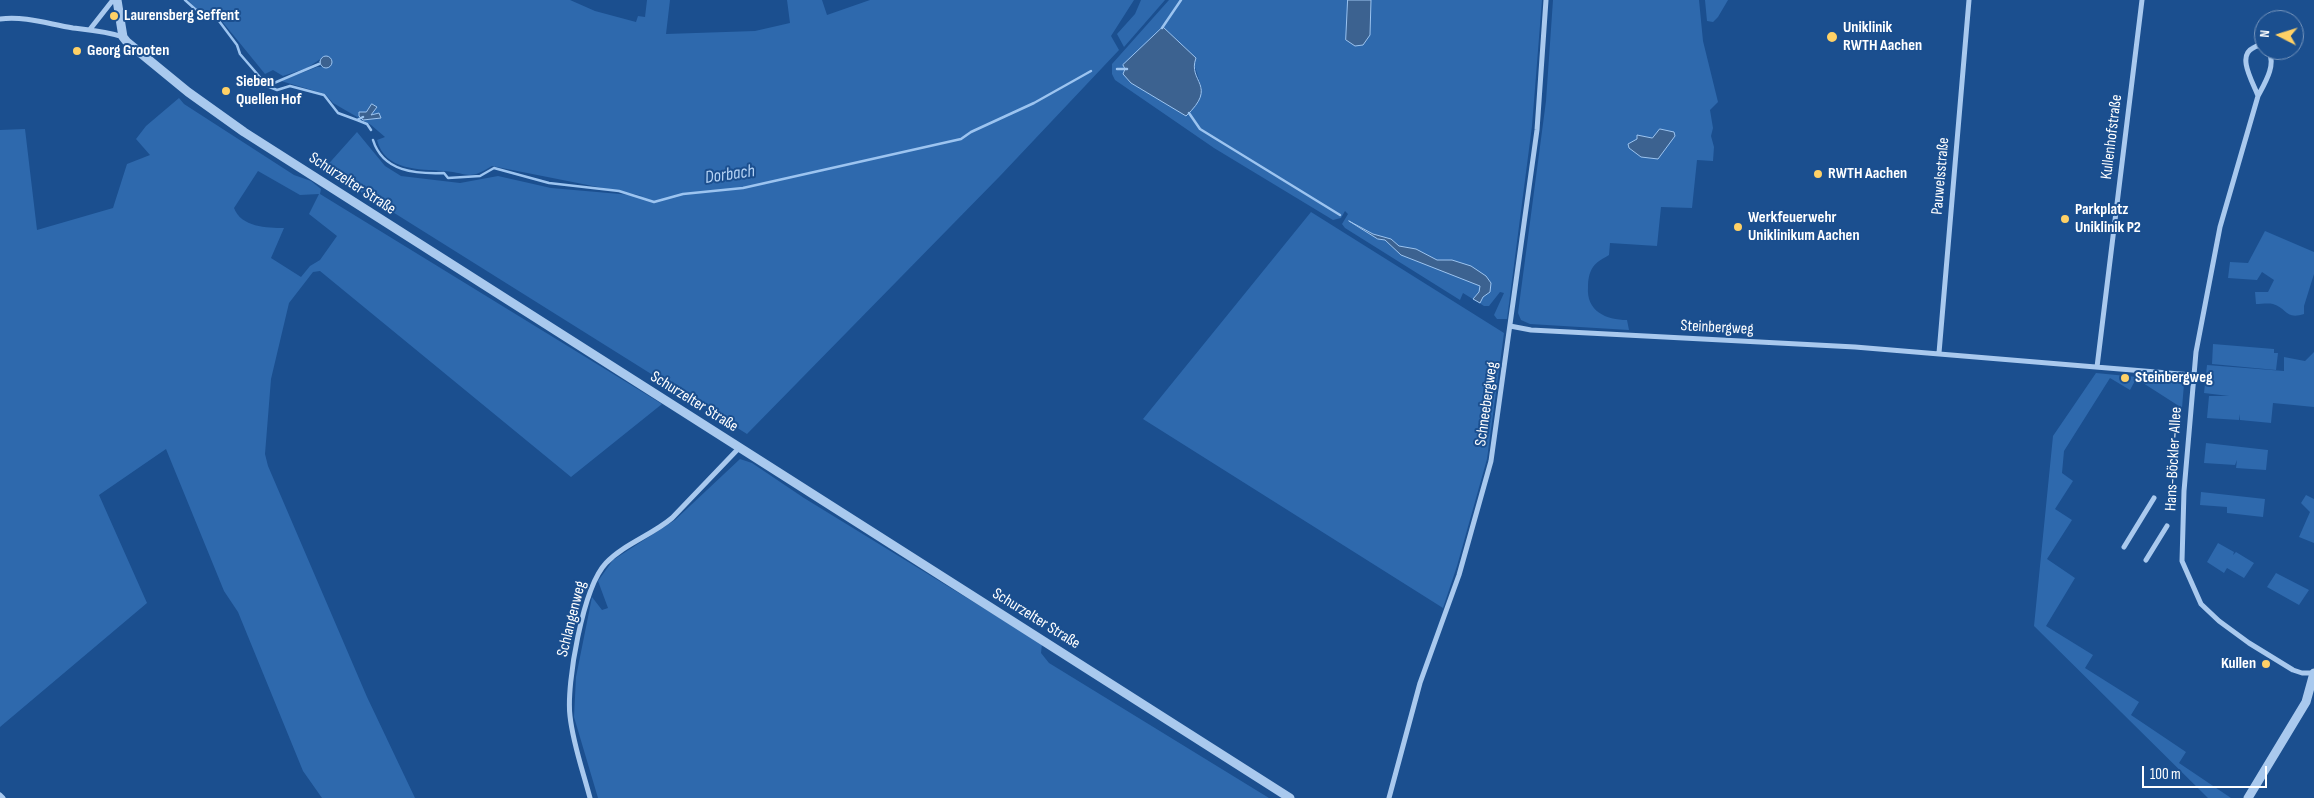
<!DOCTYPE html>
<meta charset="utf-8">
<style>
body{margin:0}
#map{position:relative;width:2314px;height:798px;overflow:hidden;background:#1b4f8f;font-family:"Sofia Sans Condensed",sans-serif}
canvas{display:block}
.north{position:absolute;left:2254px;top:10px;width:50px;height:50px;box-sizing:border-box;background:#1b4f8f;border:1px solid #7695bc;border-radius:50%;rotate:275deg;font-size:14px;font-weight:700;line-height:20px;text-align:center;color:#fff}
.north::after{content:'';display:block;margin:auto;width:18px;height:22px;background:#ffd166;clip-path:polygon(50% 0,100% 100%,50% 72%,0 100%)}
.scale{position:absolute;left:2142px;top:766px;width:125px;height:22px;box-sizing:border-box;border:2px solid #fff;border-top:0;padding-left:6px;font-size:15px;line-height:18px;white-space:nowrap;color:#fff;-webkit-text-stroke:4px #1b4f8f;paint-order:stroke}
</style>
<div id="map">
<canvas width="2314" height="798"></canvas>
<div class="north">N</div>
<div class="scale">100 m</div>
</div>
<script>
const ctx = document.querySelector('canvas').getContext('2d');
ctx.lineJoin = 'round';
function paint(path, color) { ctx.fillStyle = color; ctx.fill(path, 'evenodd'); }
function stroke(path, color, width, dash) { ctx.strokeStyle = color; ctx.lineWidth = width; ctx.lineCap = dash ? 'butt' : 'round'; ctx.setLineDash(dash || []); ctx.stroke(path); }
function drawText(font, color, halo, rows, align = 'center') {
  ctx.font = font + ' "Sofia Sans Condensed",sans-serif'; ctx.lineWidth = 4; ctx.setLineDash([]); ctx.textBaseline = 'middle'; ctx.strokeStyle = halo; ctx.fillStyle = color; for (const [text, x, y, turn = 0] of rows) {
    ctx.save(); ctx.translate(x, y); ctx.rotate((+turn || 0) * Math.PI / 180); ctx.textAlign = isNaN(turn) ? turn : align; if (halo) ctx.strokeText(text, 0, 0); ctx.fillText(text, 0, 0); ctx.restore();
  }
}
paint(new Path2D(`
 M188,0h382l25,11 41,11 2,-6 7,1 2,-17h23l-4,34 89,-3 35,-8 -3,-23h35l5,15 43,-15h264l-23,36 8,14 -119,126 -253,258 -423,-265 33,-37 28,34 16,10 59,7 38,-7 53,12 92,8 -151,-30c-24,15 -23,7 -48,5 -25,-2 -59,0 -67,-31l8,-3 -14,-12 -38,-22 -8,-9 -44,-13 36,-14h7l1,-11 -18,12 -24,8 -10,-6 -8,4 -44,-54 -25,-11z
 M1141,0h24l-41,47 -7,-13 18,-20z
 M1169,0h179l-2,40 24,-5 1,-35h171l-10,126 -25,193h-10l-3,-4 10,-22 -4,-1 -11,14h-5l-21,-13 -3,7 -115,-72 -3,-4 6,-10 -3,-3 -4,7 -8,2 -119,-72 -99,-68 -3,-6v-10zM1163,27l33,31 -2,6 8,25 -77,-17v-5z
 M1553,0h146l4,41 15,61 -8,8 3,18 -2,8 3,11 -1,14 -16,-1 -5,48 -31,-1 -4,39 -47,-3 -1,12c-5,3 -13,7 -16,12 -4,6 -5,13 -5,20 -2,24 18,33 39,33l2,10 -99,-6 -9,-4 -3,-7 28,-212z
 M1705,0h23l-10,17 -5,5 -6,-1z
 M179,98l5,6 110,71 17,6 10,8 -1,5 342,210 -91,73 -251,-206 -7,1 -24,31 -18,76 -6,75 3,12 99,231 48,101h-93l-19,-27 -65,-159 -14,-21 -58,-142 -67,46 48,108 -147,124v-597l25,-1 12,101 76,-22 14,-44 23,-9 -14,-16 10,-13zM258,171l42,24 19,-1 -10,20 28,22 -17,24 -10,6 -9,11 -30,-19 13,-30c-17,0 -43,-1 -50,-20z
 M1311,212l193,121 -17,126 -30,107 -14,42 -300,-189z
 M2265,231l49,21v22l-10,32v8c-19,6 -17,-6 -31,-10 -5,-1 -12,0 -17,0l-1,-12h13l6,-12 -12,-8 -5,8 -29,-2 2,-16 18,1z
 M2213,344l61,5v4h4l-2,17 -64,-6z
 M2314,352v55l-41,-4 -2,20 -31,-3 -1,-6v6l-32,-2 2,-22h20l-25,-3 3,-28 77,6v-14l21,4z
 M2096,373l41,4 -7,13 -20,-12 -46,73 -2,22 11,8 -18,28 17,11 -25,39 28,19 -29,48 47,29 -8,13 54,34 -8,13 55,37 -7,11 52,35h-23l-174,-172 19,-190z
 M2143,377l38,3 3,4 -2,24 -39,-25z
 M2206,443l62,7 -2,20 -30,-2 1,-8 -2,5 -31,-2z
 M740,459l12,4 52,35 238,146 -1,9 8,10 220,135h-671l-24,-81 2,-40 16,-80 10,13 6,-2 -10,-27 15,-21 62,-40z
 M2201,492l64,7 -2,18 -36,-4v-6l-27,-2z
 M2306,495l8,4v44l-15,-6 11,-25 -9,-9z
 M2218,543l16,9 -1,3 3,-3 18,11 -10,15 -17,-10 -3,5 -17,-11z
 M2276,573l33,17 -10,15 -32,-18z`), '#2e69ad');
const water = new Path2D(`
 M1348,0h23l-1,35 -7,10 -8,1 -9,-6z
 M1163,27l33,31c-9,24 23,27 -10,58l-55,-33 -8,-9 2,-5 -2,-4z
 M320 62a6 6 0 1 1 12 0a6 6 0 1 1-12 0Z
 M372,104l5,3 -6,8 8,-2 2,5 -18,2 -4,-4v-4h7z
 M1660,129l14,3 1,4 -17,23 -17,-2 -12,-9 -1,-4 9,-5v-4l15,3z
 M1349,221l24,13 18,5 8,7 17,3 21,11h15l19,6 15,10 5,7 -1,9 -7,5 -3,6 -7,-4 6,-7 1,-6 -79,-31 -16,-15 -7,-1z`);
paint(water, '#3c6290');
stroke(water, '#9cc4f0', 1);
stroke(new Path2D(`
 M185,0l10,9 24,12 18,24 3,9 25,29h9l45,-19
 M1162,28l19,-28
 M1117,69h10
 M265,83l2,3 10,4 13,-4 34,9 14,18 19,7 6,-3
 M1189,113l11,16 140,86
 M357,120l10,4 4,6
 M373,140c10,32 43,34 71,33l4,5 32,-2 14,-8 55,15 70,8 35,11 29,-8 60,-6 218,-49 10,-7 63,-29 57,-32`), '#9cc4f0', 2.5);
stroke(new Path2D(`
 M0,19c26,-3 48,5 73,9 18,2 33,3 50,9
 M91,28l22,-28
 M2264,47c-4,-2 -7,-2 -11,1 -17,8 1,36 5,48 7,-13 19,-32 10,-46
 M2258,96l-38,131 -24,125 -12,139 -2,70 19,43 18,17 30,22 44,27 9,3h11
 M1510,326l21,4 324,17 337,28
 M1939,353l30,-353
 M2097,367l45,-367
 M2124,547l30,-49
 M2146,560l21,-34
 M0,795l3,3
 M590,798c-7,-27 -17,-54 -20,-82 -4,-32 13,-129 36,-153 18,-19 46,-28 66,-45l67,-70
 M1389,798l31,-115 39,-108 32,-114 46,-331 9,-130`), '#a9c9ee', 5);
stroke(new Path2D(`
 M117,0l6,37 4,5 61,50 56,40 1046,666
 M2248,798l58,-96 8,-29`), '#a9c9ee', 9);
for (const [x, y, r, color] of [
 [114,16,5,"#ffd166"],
 [1832,37,6,"#ffd166"],
 [77,51,5,"#ffd166"],
 [226,91,5,"#ffd166"],
 [1818,174,5,"#ffd166"],
 [2065,219,5,"#ffd166"],
 [1738,227,5,"#ffd166"],
 [2125,378,5,"#ffd166"],
 [2266,664,5,"#ffd166"]
]) { const dot = new Path2D(); dot.arc(x, y, r, 0, 2 * Math.PI); ctx.fillStyle = color; ctx.fill(dot); stroke(dot, '#1b4f8f', 2); }
drawText('bold 16px', '#fff', '#1b4f8f', [
 ["Laurensberg Seffent",124,16],
 ["Uniklinik",1843,28],
 ["RWTH Aachen",1843,46],
 ["Georg Grooten",87,51],
 ["Sieben",236,82],
 ["Quellen Hof",236,100],
 ["RWTH Aachen",1828,174],
 ["Parkplatz",2075,210],
 ["Uniklinik P2",2075,228],
 ["Werkfeuerwehr",1748,218],
 ["Uniklinikum Aachen",1748,236],
 ["Steinbergweg",2135,378],
 ["Kullen",2256,664,"right"]
], 'left');
drawText('16px', '#fff', '#1b4f8f', [
 ["Kullenhofstraße",2112,137,-83],
 ["Pauwelsstraße",1941,176,-85],
 ["Schurzelter Straße",352,184,33],
 ["Steinbergweg",1717,328,3],
 ["Schurzelter Straße",694,402,32],
 ["Schneebergweg",1487,404,-82],
 ["Hans-Böckler-Allee",2174,459,-87],
 ["Schlangenweg",572,619,-76],
 ["Schurzelter Straße",1036,619,32]
]);
drawText('italic 18px', '#b5d3f5', '#1b4f8f', [
 ["Dorbach",730,175,-8]
]);
</script>
